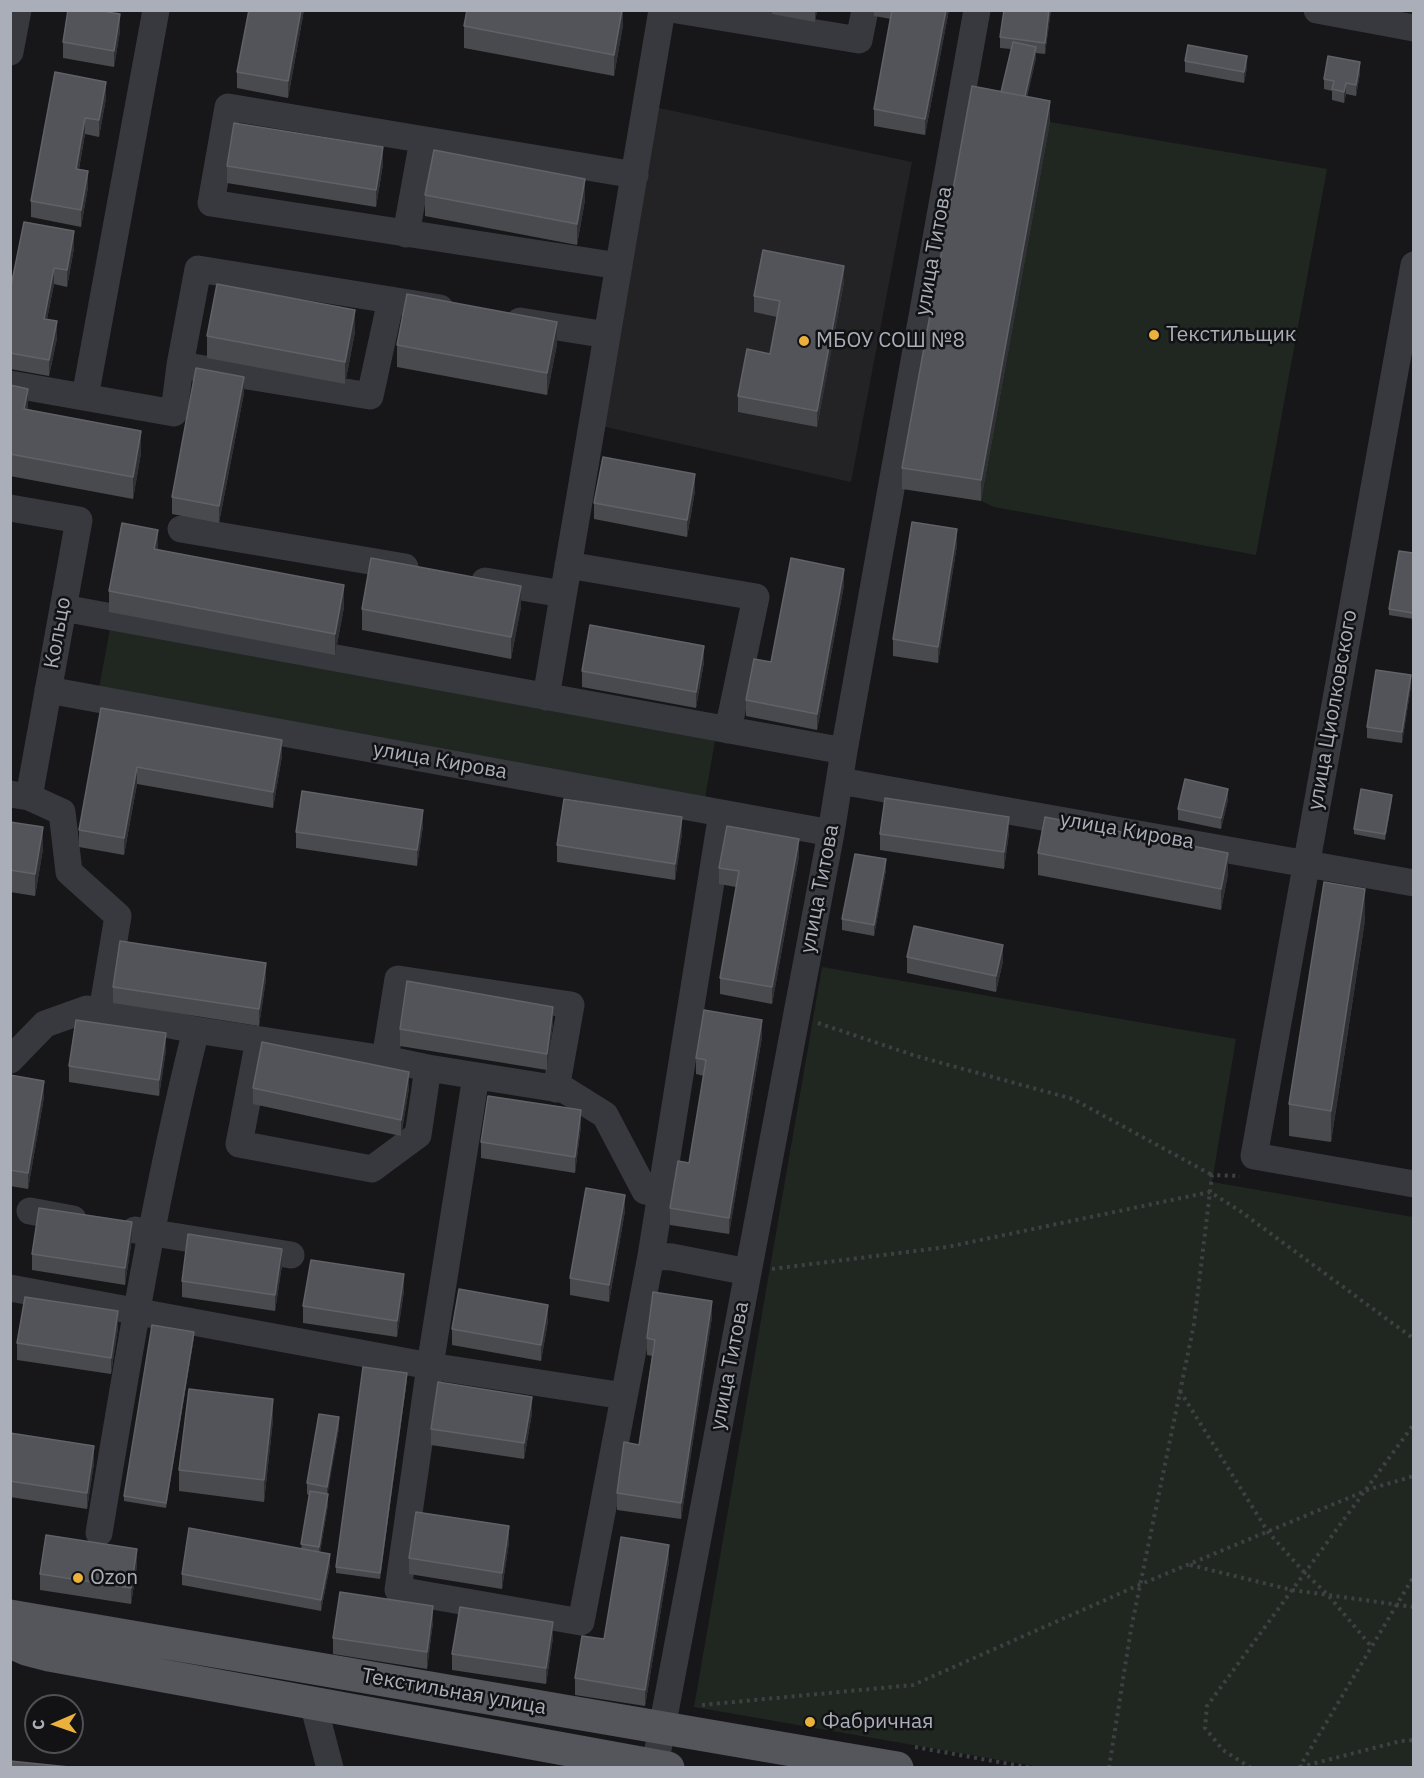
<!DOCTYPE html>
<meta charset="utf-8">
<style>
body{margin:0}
#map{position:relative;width:1424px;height:1778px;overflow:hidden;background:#171719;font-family:"IBM Plex Sans",sans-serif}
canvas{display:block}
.frame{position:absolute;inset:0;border:12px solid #a9aeb8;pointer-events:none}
.north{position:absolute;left:24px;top:1694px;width:60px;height:60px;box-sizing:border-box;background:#121214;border:2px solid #4e5056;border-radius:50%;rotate:268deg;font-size:16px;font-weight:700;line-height:24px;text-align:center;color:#a9aeb8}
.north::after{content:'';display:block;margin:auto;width:21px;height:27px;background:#ebb13d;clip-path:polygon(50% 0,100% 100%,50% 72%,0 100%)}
</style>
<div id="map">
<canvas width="1424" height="1778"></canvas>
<div class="frame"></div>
<div class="north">С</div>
</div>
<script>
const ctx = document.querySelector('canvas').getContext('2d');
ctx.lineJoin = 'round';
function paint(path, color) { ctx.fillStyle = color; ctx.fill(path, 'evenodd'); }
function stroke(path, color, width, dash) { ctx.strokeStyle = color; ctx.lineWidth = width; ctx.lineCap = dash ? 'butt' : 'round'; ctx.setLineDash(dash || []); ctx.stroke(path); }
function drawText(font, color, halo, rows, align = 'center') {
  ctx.font = font + ' "IBM Plex Sans",sans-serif'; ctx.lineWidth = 5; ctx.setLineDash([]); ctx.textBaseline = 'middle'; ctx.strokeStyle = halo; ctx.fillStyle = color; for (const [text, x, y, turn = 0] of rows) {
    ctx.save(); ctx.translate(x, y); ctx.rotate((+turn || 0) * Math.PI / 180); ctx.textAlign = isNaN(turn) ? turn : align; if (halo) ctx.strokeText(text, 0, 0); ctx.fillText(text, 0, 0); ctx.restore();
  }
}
paint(new Path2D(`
 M645,105l267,57 -61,320 -263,-59z`), '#232326');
paint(new Path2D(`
 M1050,122l277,47 -71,386 -262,-48 -13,-6z
 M110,629l605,112 -10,57 -606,-110z
 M822,967l414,72 -24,143 201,35v550h-373l-346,-60z`), '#1f2720');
stroke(new Path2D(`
 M818,1023l98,33 157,43 139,76
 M772,1269l175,-22 263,-55 30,19 174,128
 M1180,1391l88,141 36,40 24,23 43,51
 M1190,1565l102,25 122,17
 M702,1705l211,-20 226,-100 231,-96 44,-13
 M915,1747l117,21
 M1300,1767l101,-26 13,-1
 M1109,1768l22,-139 63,-305 18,-149 28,1
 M1251,1768l-28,-18 -18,-22 2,-22 207,-282
 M1299,1768l115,-192`), '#3e4044', 4, [3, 4.5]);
stroke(new Path2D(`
 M677,10l182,30 6,-30
 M1317,10l97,18
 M10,52l8,-42
 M406,234l17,-94
 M1414,265l-160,891 160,28
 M619,266l-408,-63 17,-96 407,68
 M391,300l-21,96 -190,-31 18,-96 242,39
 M520,321l87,14
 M10,384l164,29 6,-48
 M85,397l71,-387
 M10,508l69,12 -50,277 -19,-3
 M181,529l224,38
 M568,565l188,32 -28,133
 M485,581l78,13
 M63,608l781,143
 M48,690l783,143
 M546,697l116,-687
 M840,781l574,102
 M29,797l33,15 7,60 49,44 -16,96
 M196,1030l189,29 43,9 137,22 40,25 40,76 16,4
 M259,1040l-20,104 133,25 46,-34 10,-67
 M385,1059l13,-80 173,26 -15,84
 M10,1060l35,-36 42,-15 109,21c-42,166 -69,335 -97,503
 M30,1211l43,8
 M135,1230l156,25
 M651,1256l71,-443
 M10,1288l420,78 46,-290
 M624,1396l-194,-30 -32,224 183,32 70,-366 21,1 76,15
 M313,1703l17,65
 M655,1765l176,-932 13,-82 133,-741`), '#38393e', 27);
stroke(new Path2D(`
 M10,1616l887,152
 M10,1642l16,7 23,6 619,113`), '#54565c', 33);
paint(new Path2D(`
 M110,10v3l10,18 -6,36 -51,-9v-16z
 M249,10h55l-16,88 -51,-10v-16z
 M623,10v15l-9,51 -150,-28v-22z
 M772,10h45l-2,12 -43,-8z
 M874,10h75l-24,125 -51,-9v-17l17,-90 -17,-3z
 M1004,10h47l-6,44 -9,-1v5l-9,39 23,25 -69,379 -79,-12v-21l99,-376 10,-43 -11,-1v-11z
 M1185,61l62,6 -3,16 -59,-11z
 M55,72l51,26 -7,39 -14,-3 -6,35 9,18 -7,40 -50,-10v-16z
 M1360,73l-4,23 -10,-2 -2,9 -12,-3v-9l-8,-2v-10z
 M383,164l-7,43 -149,-24v-17z
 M425,195l160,5 -8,45 -152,-29z
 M74,248l-7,39 -13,-3 -7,35 10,19 -8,38 -39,-7v-78z
 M844,282l-27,145 -79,-15v-16l32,-42 7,-37 -23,-5v-16z
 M355,332l-10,52 -138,-26v-22z
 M557,344l-10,51 -150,-28v-22z
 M10,385l18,25 113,43 -8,46 -123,-23z
 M244,393l-25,130 -47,-9v-17z
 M695,491l-8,46 -93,-18v-16z
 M957,545l-19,118 -45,-7v-17z
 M158,550l186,57 -9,48 -226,-43v-21z
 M1413,553v66l-24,-4v-6z
 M844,585l-27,145 -71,-14v-16l25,-38z
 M521,607l-10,52 -149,-29v-21z
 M704,662l-8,46 -114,-21v-16z
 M1411,686l-9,57 -35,-5v-11z
 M101,708l181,48 -9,52 -136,-24 -13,71 -45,-8v-17z
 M1228,800l-7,29 -43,-9v-11z
 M1392,800l-7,40 -31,-6v-5z
 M10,822l33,27 -8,47 -25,-4z
 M423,826l-6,40 -121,-18v-16z
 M682,833l-7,47 -118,-18v-17z
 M1009,833l-5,36 -124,-19v-16z
 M1038,853l190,21 -7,36 -183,-35z
 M799,856l-27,148 -52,-10v-16l16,-91 -17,-3v-16z
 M886,870l-12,66 -32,-6v-11z
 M1365,920l-34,222 -42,-6v-32z
 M907,957l96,4 -7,31 -89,-19z
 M266,979l-7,47 -146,-23v-16z
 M553,1023l-6,47 -147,-24v-17z
 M762,1037l-33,197 -59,-9v-17l19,-45 15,-87 -8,-2v-16z
 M166,1050l-7,46 -90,-14v-16z
 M10,1075l34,22 -16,92 -18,-3z
 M253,1088h156l-8,48 -148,-32z
 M581,1126l-6,47 -94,-15v-16z
 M625,1211l-16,91 -39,-7v-17z
 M132,1238l-7,47 -93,-15v-16z
 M282,1265l-7,46 -93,-14v-16z
 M404,1291l-7,46 -94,-14v-17z
 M712,1317l-31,202 -64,-9v-17l22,-48 13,-89 -5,-1v-17z
 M548,1321l-7,40 -89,-16v-16z
 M118,1328l-7,46 -94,-14v-17z
 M194,1337l-28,171 -42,-7v-5z
 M407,1379l-27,200 -44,-6v-6z
 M532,1413l-8,46 -93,-14v-16z
 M273,1420l-9,82 -85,-11v-21z
 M339,1428l-12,66 1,11 -8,47 10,13 -9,46 -139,-26v-11l119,-25 8,-54 -2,-1v-11z
 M10,1433l84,30 -7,46 -77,-12z
 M509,1542l-7,47 -93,-15v-16z
 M669,1561l-24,145 -70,-11v-17l29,-39z
 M137,1565l-6,39 -91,-14v-16z
 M433,1622l-6,47 -94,-15v-16z
 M553,1638l-7,46 -94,-14v-16z`), '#484a4e');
paint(new Path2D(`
 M301,10h3l-16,88v-17z
 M622,10h1v15l-9,51v-21z
 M815,10h2l-2,12z
 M946,10h3l-24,125v-16z
 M1049,10h2l-6,44v-11z
 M120,14v17l-6,36v-16z
 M1036,47v11l-12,50v-10z
 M1247,56v11l-3,16v-11z
 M1360,62v11l-4,23v-11z
 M106,82v16l-7,39v-17z
 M1346,83v11l-2,9v-11z
 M1050,101v21l-69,379v-21z
 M85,118v16l-9,51v-16z
 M383,147v17l-7,43v-17z
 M88,171v16l-7,40v-17z
 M585,179v21l-8,45v-21z
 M74,231v17l-7,39v-17z
 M844,266v16l-27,145v-16z
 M54,268v16l-10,51v-16z
 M355,310v22l-10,52v-22z
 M57,321v17l-8,38v-16z
 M557,322v22l-10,51v-22z
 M244,377v16l-25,130v-17z
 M28,389v21l-4,-1z
 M141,431v22l-8,46v-22z
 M695,474v17l-8,46v-17z
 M957,529v16l-19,118v-16z
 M158,530v21l-4,-2z
 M844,569v16l-27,145v-16z
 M344,585v22l-9,48v-21z
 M521,586v21l-10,52v-22z
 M704,646v16l-8,46v-16z
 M1411,675v11l-9,57v-11z
 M282,740v16l-9,52v-16z
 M137,767v17l-13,71v-17z
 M1228,789v11l-7,29v-11z
 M1392,795v5l-7,40v-6z
 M423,810v16l-6,40v-16z
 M682,817v16l-7,47v-16z
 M1009,817v16l-5,36v-17z
 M43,827v22l-8,47v-22z
 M799,839v17l-27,148v-17z
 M1228,853v21l-7,36v-21z
 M886,859v11l-12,66v-11z
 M1365,889v31l-34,222v-31z
 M1003,945v16l-7,31v-16z
 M266,963v16l-7,47v-17z
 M553,1007v16l-6,47v-16z
 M762,1020v17l-33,197v-16z
 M166,1033v17l-7,46v-16z
 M409,1072v16l-8,48v-16z
 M44,1081v16l-16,92v-16z
 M581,1110v16l-6,47v-16z
 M625,1195v16l-16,91v-17z
 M132,1222v16l-7,47v-17z
 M282,1249v16l-7,46v-16z
 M404,1274v17l-7,46v-16z
 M712,1301v16l-31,202v-16z
 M548,1305v16l-7,40v-16z
 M118,1311v17l-7,46v-16z
 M194,1332v5l-28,171v-5z
 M407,1373v6l-27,200v-6z
 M532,1397v16l-8,46v-16z
 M273,1399v21l-9,82v-22z
 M339,1417v11l-12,70v-11z
 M94,1446v17l-7,46v-16z
 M328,1494v11l-9,53v-11z
 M509,1526v16l-7,47v-16z
 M669,1545v16l-24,145v-16z
 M137,1549v16l-6,39v-16z
 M330,1554v11l-9,46v-11z
 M433,1606v16l-6,47v-17z
 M553,1622v16l-7,46v-16z`), '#303134');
const building = new Path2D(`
 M68,10h39v2l13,2 -6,37 -51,-9z
 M249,10h52l-13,71 -51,-9z
 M467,10h155l-8,45 -150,-29z
 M892,10h54l-21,109 -51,-10z
 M1004,10h45l-4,33 -45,-6z
 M1013,42l23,5 -11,49 -24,-4z
 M1188,45l59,11 -3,16 -59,-11z
 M1328,56l32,6 -4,23 -10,-2 -2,9 -12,-3 2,-8 -10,-2z
 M55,72l51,10 -7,38 -14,-2 -9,51 12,2 -7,39 -50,-9z
 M972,86l78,15 -69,379 -79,-12z
 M234,123l149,24 -7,43 -149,-24z
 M434,150l151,29 -8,45 -152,-29z
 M24,222l50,9 -7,39 -13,-2 -10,51 13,2 -8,39 -39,-7v-62z
 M763,250l81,16 -27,145 -79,-15 9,-47 23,5 10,-53 -26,-5z
 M217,284l138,26 -10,52 -138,-26z
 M407,294l150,28 -10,51 -150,-28z
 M196,368l48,9 -25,129 -47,-9z
 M10,385l18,4 -4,20 117,22 -8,46 -123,-23z
 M603,457l92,17 -8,46 -93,-17z
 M912,522l45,7 -19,118 -45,-8z
 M122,523l36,7 -4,19 190,36 -9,49 -226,-43z
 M1399,551l14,2v60l-24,-4z
 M371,558l150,28 -10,51 -149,-28z
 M791,558l53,11 -27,145 -71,-14 8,-41 17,3z
 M590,625l114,21 -8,46 -114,-21z
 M1376,670l35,5 -9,57 -35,-5z
 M101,708l181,32 -9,52 -136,-25 -13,71 -45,-8z
 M1185,779l43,10 -7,29 -43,-9z
 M1361,789l31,6 -7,39 -31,-5z
 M302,791l121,19 -6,40 -121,-18z
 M885,798l124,19 -5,35 -124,-18z
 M564,799l118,18 -7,47 -118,-19z
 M1045,817l183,36 -7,36 -183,-36z
 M10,822l33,5 -8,47 -25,-4z
 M727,826l72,13 -27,148 -52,-9 19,-107 -20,-3z
 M855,854l31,5 -12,66 -32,-6z
 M1324,882l41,7 -34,222 -42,-7z
 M914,926l89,19 -7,31 -89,-19z
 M120,941l146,22 -7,46 -146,-22z
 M407,981l146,26 -6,47 -147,-25z
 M704,1010l58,10 -33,198 -59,-10 8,-47 11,2 17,-103 -10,-2z
 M76,1020l90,13 -7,47 -90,-14z
 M262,1042l147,30 -8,48 -148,-32z
 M10,1075l34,6 -16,92 -18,-3z
 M488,1096l93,14 -6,47 -94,-15z
 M586,1188l39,7 -16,90 -39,-7z
 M39,1208l93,14 -7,46 -93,-14z
 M188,1234l94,15 -7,46 -93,-14z
 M311,1260l93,14 -7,47 -94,-15z
 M459,1289l89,16 -7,40 -89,-16z
 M653,1292l59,9 -31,202 -64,-10 7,-51 15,3 16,-105 -8,-2z
 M25,1297l93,14 -7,47 -94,-15z
 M152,1325l42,7 -28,171 -42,-7z
 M363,1367l44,6 -27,200 -44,-6z
 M438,1382l94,15 -8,46 -93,-14z
 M189,1389l84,10 -9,81 -85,-10z
 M319,1414l20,3 -12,70 -20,-4z
 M10,1433l84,13 -7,47 -77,-12z
 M310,1491l18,3 -9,53 -18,-3z
 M416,1512l93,14 -7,47 -93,-15z
 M189,1528l141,26 -9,46 -139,-26z
 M46,1535l91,14 -6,39 -91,-14z
 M621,1537l48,8 -24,145 -70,-12 7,-42 22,3z
 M340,1592l93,14 -6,46 -94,-14z
 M460,1607l93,15 -7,46 -94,-14z
 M10,1761l59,6h-59z`);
paint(building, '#535459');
stroke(building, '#606268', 1.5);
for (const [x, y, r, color] of [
 [1154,335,6,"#ebb13d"],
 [804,341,6,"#ebb13d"],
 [78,1578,6,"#ebb13d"],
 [810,1722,6,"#ebb13d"]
]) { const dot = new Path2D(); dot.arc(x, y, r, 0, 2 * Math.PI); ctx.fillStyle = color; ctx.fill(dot); stroke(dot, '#121214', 2); }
drawText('21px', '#a9aeb8', '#121214', [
 ["улица Титова",934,251,-80],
 ["Кольцо",58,633,-80],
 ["улица Циолковского",1333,710,-80],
 ["улица Кирова",440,761,10],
 ["улица Кирова",1127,831,10],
 ["улица Титова",820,889,-79],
 ["улица Титова",730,1366,-79],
 ["Текстильная улица",454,1692,10]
]);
drawText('21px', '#a9aeb8', '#121214', [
 ["Текстильщик",1166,335],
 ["МБОУ СОШ №8",816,341],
 ["Ozon",90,1578],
 ["Фабричная",822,1722]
], 'left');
</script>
